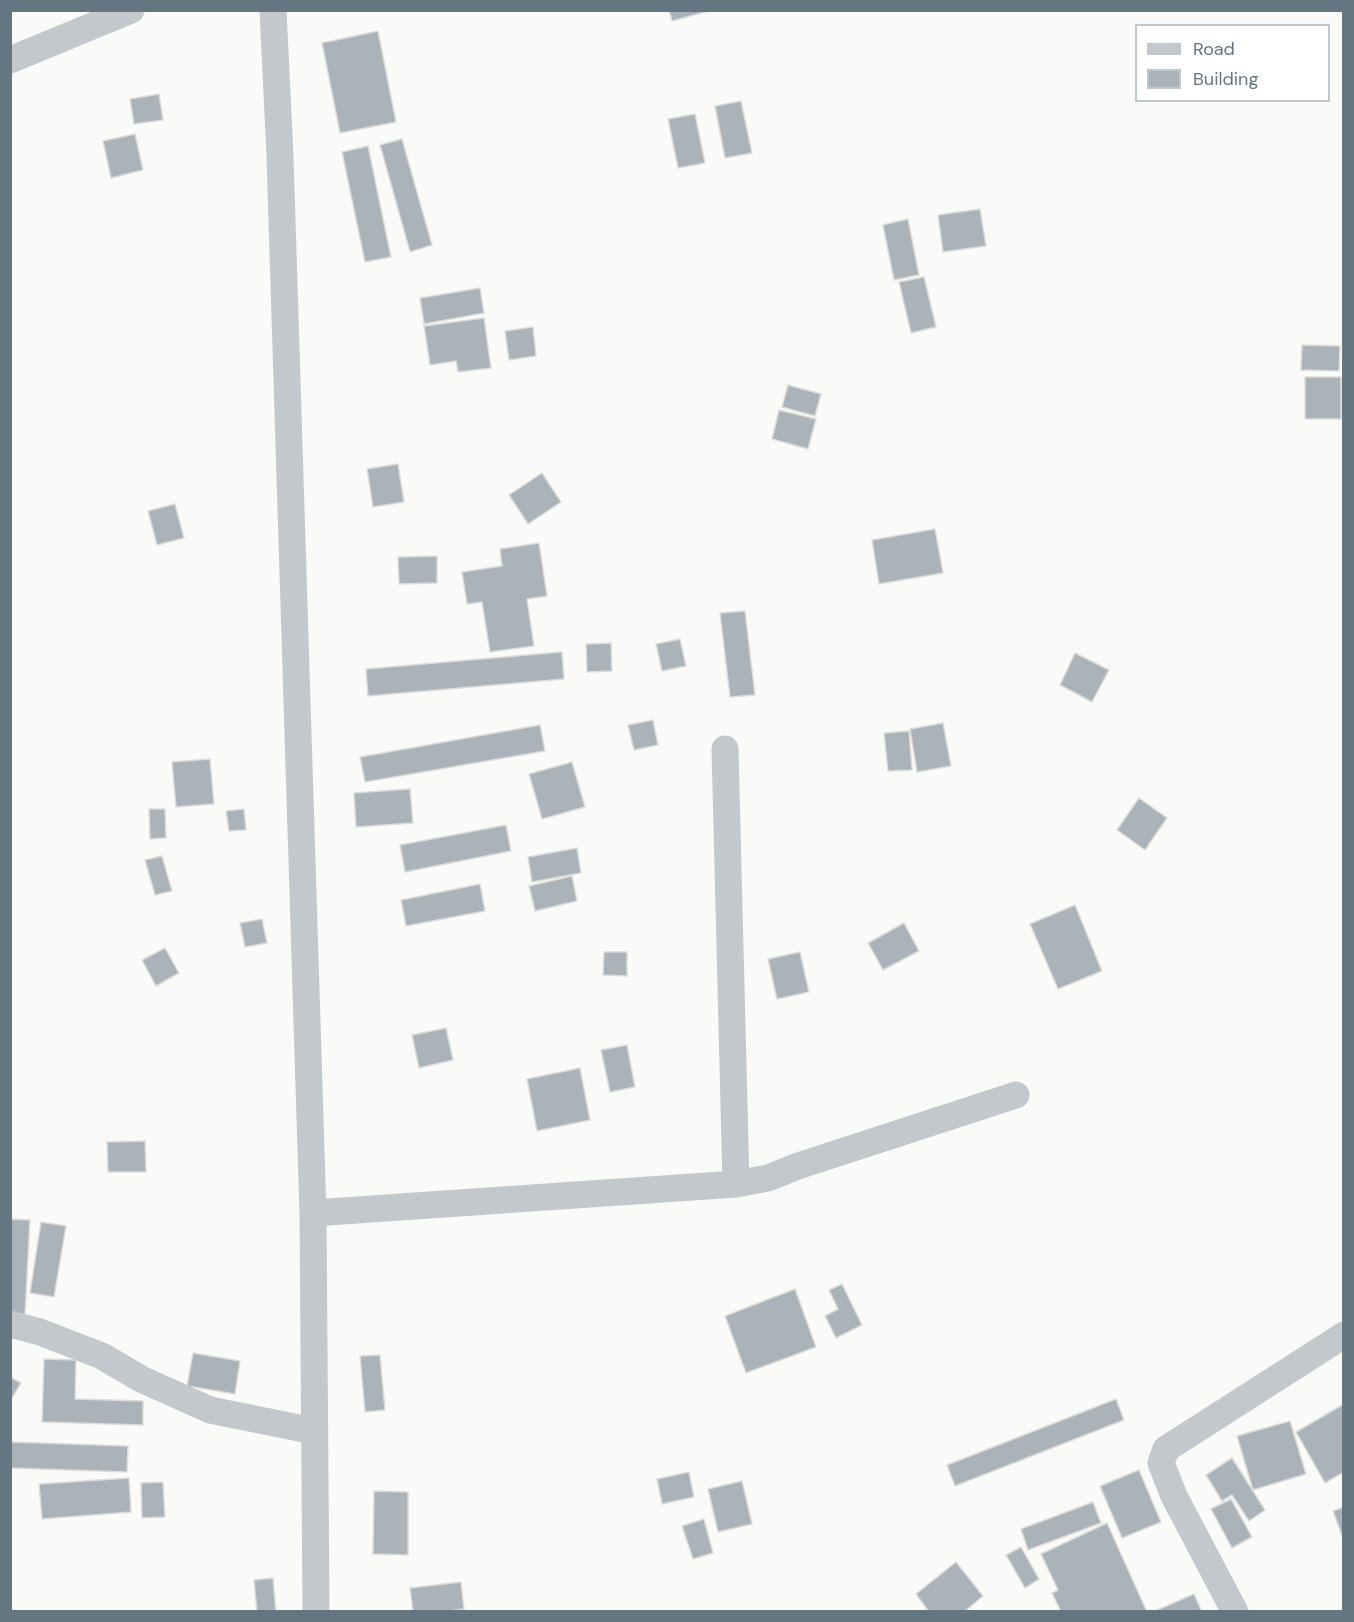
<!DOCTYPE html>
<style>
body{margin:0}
#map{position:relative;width:1354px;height:1622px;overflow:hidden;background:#fafaf8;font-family:"DM Sans",sans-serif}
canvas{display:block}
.frame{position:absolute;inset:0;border:12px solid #657683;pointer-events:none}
.legend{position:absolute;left:1135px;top:24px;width:195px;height:78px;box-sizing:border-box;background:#fff;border:2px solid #c1c8cd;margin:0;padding:8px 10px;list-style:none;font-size:18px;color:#657683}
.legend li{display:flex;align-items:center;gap:12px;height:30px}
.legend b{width:30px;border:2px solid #c1c8cd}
</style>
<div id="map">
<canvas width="1354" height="1622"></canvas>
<div class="frame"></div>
<ul class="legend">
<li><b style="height:8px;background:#c3c8cc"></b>Road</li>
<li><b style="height:16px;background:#aab3b9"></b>Building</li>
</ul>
</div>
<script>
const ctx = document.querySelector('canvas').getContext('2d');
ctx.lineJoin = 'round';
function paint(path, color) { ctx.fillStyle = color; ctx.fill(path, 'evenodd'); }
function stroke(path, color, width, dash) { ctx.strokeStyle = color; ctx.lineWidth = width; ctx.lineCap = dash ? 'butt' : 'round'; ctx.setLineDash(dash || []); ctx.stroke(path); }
const building = new Path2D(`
 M669,10h40v1l-37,10z
 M378,31l18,91 -56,11 -18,-90z
 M159,94l4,26 -29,4 -4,-25z
 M741,101l11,52 -27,5 -10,-52z
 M695,114l10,49 -27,5 -10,-49z
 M135,134l8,36 -32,8 -8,-37z
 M402,139l30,106 -22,7 -30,-107z
 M368,146l23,111 -26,5 -23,-110z
 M980,209l6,37 -43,6 -5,-37z
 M908,219l11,56 -25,5 -11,-55z
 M924,277l12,50 -25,6 -12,-51z
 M480,288l4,25 -60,11 -4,-26z
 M484,318l7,50 -33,4 -2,-11 -26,4 -6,-39z
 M533,327l3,29 -27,4 -4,-29z
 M1302,345l38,1 -1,25 -38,-1z
 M1305,377h36v42h-36z
 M788,385l33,9 -6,22 -33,-9z
 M779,410l37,9 -8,30 -36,-10z
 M398,464l6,38 -31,5 -6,-38z
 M542,473l19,29 -33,22 -19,-29z
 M175,504l9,34 -27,7 -9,-34z
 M935,529l8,44 -64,11 -7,-44z
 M539,543l8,53 -20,3 7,47 -44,6 -8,-50 -15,2 -5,-32 40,-6 -2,-17z
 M437,556v27l-38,1 -1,-27z
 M745,611l10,84 -25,2 -10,-84z
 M680,639l6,27 -24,5 -6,-27z
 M611,643l1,28 -25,1 -1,-28z
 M562,652l2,27 -196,17 -2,-27z
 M1075,653l34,17 -17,32 -32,-17z
 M653,720l5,25 -24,5 -6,-25z
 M943,723l8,43 -34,6 -7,-43z
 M540,725l5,26 -180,31 -5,-25z
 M909,731l3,39 -24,1 -4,-38z
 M210,759l4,45 -38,3 -4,-45z
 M572,762l13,45 -43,12 -13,-45z
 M410,789l3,34 -57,4 -2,-34z
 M1139,798l28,20 -22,32 -28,-20z
 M149,809h16l1,29 -16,1z
 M244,809l2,21 -17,1 -3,-20z
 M506,825l5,26 -106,21 -5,-27z
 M577,848l4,25 -49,9 -4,-25z
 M162,856l10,35 -17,4 -10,-35z
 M572,876l5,25 -42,10 -6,-25z
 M480,884l5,27 -79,15 -5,-26z
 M1075,905l27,66 -44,18 -28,-65z
 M262,919l5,24 -22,4 -5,-24z
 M904,923l15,28 -36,19 -15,-27z
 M165,948l14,25 -23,13 -14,-26z
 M604,952h23v24l-24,-1z
 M800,952l9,40 -32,7 -9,-40z
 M446,1028l7,32 -34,8 -7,-33z
 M627,1045l8,42 -25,5 -9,-42z
 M580,1068l10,52 -53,11 -10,-52z
 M145,1141l1,31h-38l-1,-30z
 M10,1219l20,1 -5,94h-15z
 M41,1222l25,4 -12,71 -24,-4z
 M842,1284l20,41 -26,13 -11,-22 13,-7 -9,-19z
 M795,1289l21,58 -70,26 -21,-57z
 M193,1353l47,8 -5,33 -48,-8z
 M380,1355l5,55 -20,2 -5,-56z
 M44,1359l32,1 -1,39 68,2v24l-101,-3z
 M10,1377l11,6 -11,18z
 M1116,1399l8,21 -169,66 -8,-21z
 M1344,1404v68l-19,11 -29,-51z
 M1290,1421l16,53 -53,16 -16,-54z
 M10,1442l118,4 -1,26 -117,-4z
 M1232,1458l33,52 -16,11 -17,-26 -10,6 -16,-26z
 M1139,1470l22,52 -39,16 -22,-52z
 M689,1472l5,25 -32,7 -5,-25z
 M129,1478l2,34 -89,7 -3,-35z
 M742,1481l10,43 -34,8 -10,-43z
 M163,1482l2,35 -23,1 -1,-35z
 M374,1491l34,1v63l-35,-1z
 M1231,1499l21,38 -20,11 -21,-39z
 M1093,1502l8,21 -73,27 -7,-21z
 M1344,1507v34l-11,-30z
 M704,1519l9,34 -20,6 -11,-33z
 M1107,1523l40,89h-86l-9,-19 6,-3 -17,-36z
 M1021,1547l18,32 -14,9 -19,-33z
 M956,1562l27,34 -19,16h-35l-13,-18z
 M273,1578l3,34h-19l-3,-32z
 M461,1582l3,27 -24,3h-27l-3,-24z
 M1194,1594l8,18h-47v-1z`);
paint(building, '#aab3b9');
stroke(building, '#dcdcda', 1.5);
stroke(new Path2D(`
 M273,10l7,146 33,1057 3,399
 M10,60l121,-50
 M725,749l11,435
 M313,1213l423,-29 32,-6 30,-12 218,-71
 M10,1324l30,8 62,24 39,23 69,31 104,21
 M1235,1612l-61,-116 -13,-33 5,-14 178,-114`), '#c3c8cc', 27);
</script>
